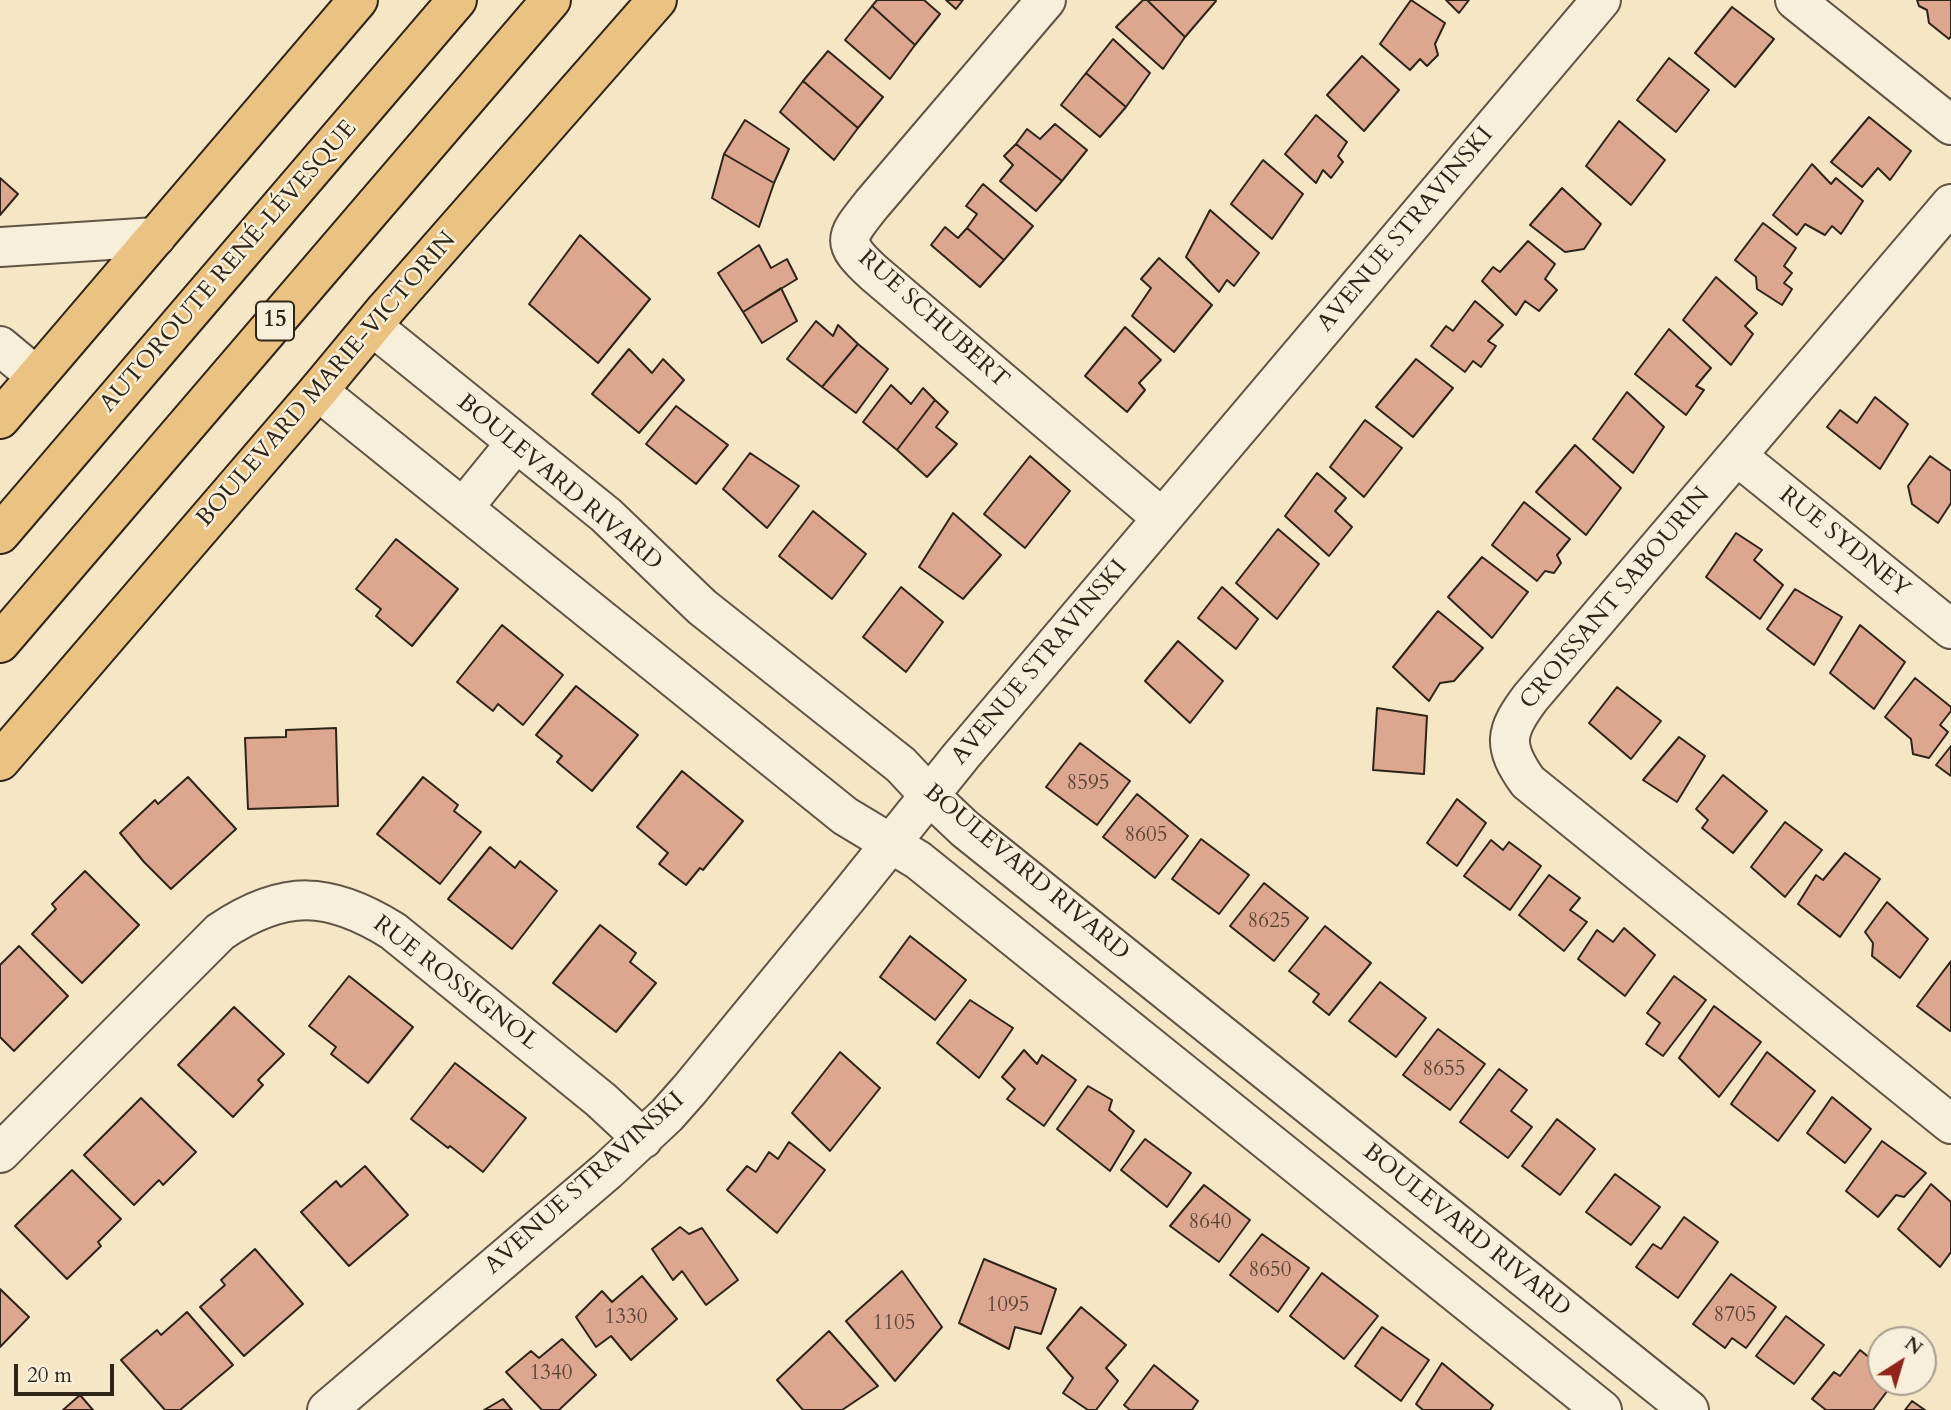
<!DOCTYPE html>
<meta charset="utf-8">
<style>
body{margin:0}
#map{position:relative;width:1951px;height:1410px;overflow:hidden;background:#f5e6c6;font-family:Cardo,serif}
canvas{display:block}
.north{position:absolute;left:1867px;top:1326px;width:70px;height:70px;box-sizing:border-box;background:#f8efda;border:2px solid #a79e8c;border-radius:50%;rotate:37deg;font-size:19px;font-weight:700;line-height:28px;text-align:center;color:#2e2418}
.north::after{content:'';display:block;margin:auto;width:24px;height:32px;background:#8f2418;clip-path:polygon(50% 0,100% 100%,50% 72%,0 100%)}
.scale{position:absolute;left:14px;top:1364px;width:100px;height:32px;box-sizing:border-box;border:4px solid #2e2418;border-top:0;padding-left:9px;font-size:21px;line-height:24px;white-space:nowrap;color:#2e2418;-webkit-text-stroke:5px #f8efda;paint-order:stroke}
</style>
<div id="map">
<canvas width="1951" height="1410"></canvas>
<div class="north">N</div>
<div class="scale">20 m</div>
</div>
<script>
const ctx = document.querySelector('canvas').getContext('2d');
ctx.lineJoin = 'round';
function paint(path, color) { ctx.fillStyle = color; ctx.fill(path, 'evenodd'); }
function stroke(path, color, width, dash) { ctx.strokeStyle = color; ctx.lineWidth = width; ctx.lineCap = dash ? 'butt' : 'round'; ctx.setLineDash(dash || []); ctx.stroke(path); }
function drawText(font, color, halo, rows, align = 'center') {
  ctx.font = font + ' Cardo,serif'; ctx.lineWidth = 5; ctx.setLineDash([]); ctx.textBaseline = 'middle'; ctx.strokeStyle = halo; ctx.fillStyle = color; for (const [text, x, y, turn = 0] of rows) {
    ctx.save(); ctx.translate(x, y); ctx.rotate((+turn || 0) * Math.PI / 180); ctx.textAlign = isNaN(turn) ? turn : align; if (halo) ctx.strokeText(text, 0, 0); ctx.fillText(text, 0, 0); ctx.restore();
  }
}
const building = new Path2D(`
 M877,0h47l16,14 -25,31 -43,-39z
 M946,0h17l-7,9z
 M1143,0h4l38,37 -22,32 -47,-42z
 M1147,0h68l1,1 -31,36z
 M1411,0l34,23 -10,21 3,11 -11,11 -7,-7 -10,11 -30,-26z
 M1446,0h23l-10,13z
 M1917,0h34v36l-2,3 -20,-16 -2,-13 -8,-4z
 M872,6l43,39 -25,34 -45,-39z
 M1732,7l42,32 -39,48 -40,-34z
 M1113,39l37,34 -24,34 -40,-34z
 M828,51l55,46 -25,31 -55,-47z
 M1362,56l37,34 -35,41 -37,-36z
 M1669,58l40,32 -33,42 -39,-32z
 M1086,73l40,34 -26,30 -39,-32z
 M803,81l55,47 -24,32 -54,-48z
 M1316,115l31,27 -9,14 5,6 -12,16 -8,-8 -7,13 -31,-29z
 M1869,117l42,34 -21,29 -12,-12 -16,19 -31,-25z
 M745,120l44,29 -15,34 -50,-29z
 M1619,121l46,39 -34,45 -45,-39z
 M1055,124l32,26 -25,31 -46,-37 11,-15 13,10z
 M1016,144l46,37 -26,30 -36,-30 13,-16 -9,-9z
 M724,154l50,29 -15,44 -47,-29z
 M1263,160l40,34 -31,45 -41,-35z
 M1812,164l19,20 5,-6 27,23 -22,33 -9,-8 -7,9 -20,-11 -8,11 -24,-20z
 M0,178l18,16 -18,21z
 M983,184l50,42 -29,34 -37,-32 10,-14 -11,-8z
 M1562,188l39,36 -17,25 -19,3 -35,-27z
 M1210,210l49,43 -25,33 -7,-6 -8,12 -33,-35z
 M1763,223l33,25 -12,18 8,7 -8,10 8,6 -10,16 -25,-16 -1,-12 -21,-17z
 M945,227l13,11 9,-10 37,32 -24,27 -49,-42z
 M580,235l70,64 -52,64 -69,-59z
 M1528,241l27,23 -10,15 12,11 -18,21 -14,-10 -9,14 -34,-34 11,-14 7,5z
 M759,245l12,23 16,-9 10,20 -54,33 -25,-39z
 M1159,258l53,47 -38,47 -42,-36 19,-28 -10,-9z
 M1716,277l41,36 -12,13 8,8 -22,31 -48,-45z
 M781,288l16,33 -35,22 -19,-31z
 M1475,301l28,24 -15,16 8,5 -15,21 -8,-6 -8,11 -34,-26 15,-20 7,5z
 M816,321l17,15 5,-11 20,19 -36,43 -35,-28z
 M1125,327l36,33 -22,23 6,7 -18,22 -42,-36z
 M1669,329l42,39 -15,18 8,4 -18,25 -51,-41z
 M858,344l30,25 -32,44 -34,-26z
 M629,349l23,24 11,-14 21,21 -45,53 -47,-39z
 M1416,359l37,29 -40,49 -37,-30z
 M891,385l20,19 12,-16 12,12 -38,50 -34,-28z
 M1627,392l37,35 -31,46 -40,-34z
 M1875,397l33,27 -28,45 -53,-42 13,-17 17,13z
 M935,400l13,12 -12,15 21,17 -30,33 -30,-27z
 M676,406l52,39 -32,39 -50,-40z
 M1365,420l37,28 -38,49 -34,-30z
 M1575,445l46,43 -35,47 -50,-43z
 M750,453l49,33 -32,42 -44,-39z
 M1030,456l40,35 -45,57 -41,-34z
 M1930,456l21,15v32l-13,20 -26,-19 -4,-18z
 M1317,473l29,25 -11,13 17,16 -23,29 -44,-40z
 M1524,502l46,37 -13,16 4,8 -7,10 -9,-2 -8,10 -45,-36z
 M813,511l53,43 -34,45 -53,-43z
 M953,513l48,42 -38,44 -44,-32z
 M1278,529l41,35 -42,55 -41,-36z
 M1736,533l26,17 -8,10 29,25 -23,34 -54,-42z
 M396,539l62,50 -46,57 -36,-30 5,-7 -25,-20z
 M1482,557l46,35 -36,46 -44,-41z
 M901,587l42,35 -37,50 -43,-35z
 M1222,587l36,32 -22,30 -38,-31z
 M1795,589l47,28 -28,48 -47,-36z
 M1438,611l45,37 -29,33 -14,2 -11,18 -36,-34z
 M502,625l61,50 -40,50 -25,-21 -5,7 -36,-29z
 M1860,625l45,37 -31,47 -44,-36z
 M1178,641l45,40 -33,42 -45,-42z
 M1915,678l36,29v4l-11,14 8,7 -19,26 -16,-4 -2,-15 -26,-22z
 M576,686l62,49 -46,56 -35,-29 5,-6 -26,-21z
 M1617,687l44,34 -30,38 -42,-36z
 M1377,708l50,8 -3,58 -51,-4z
 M336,728l2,78 -90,3 -3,-71 41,-1v-7z
 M1679,737l26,19 -28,46 -34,-22z
 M1080,743l50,38 -33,44 -51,-38z
 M1951,746v30l-15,-11z
 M682,771l61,50 -40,49 -3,-2 -14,17 -27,-21 9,-11 -31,-26z
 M1723,775l44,36 -34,42 -31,-25 6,-8 -12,-11z
 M188,777l48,52 -65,60 -27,-27 -24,-29 35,-33 3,4z
 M423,777l35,28 -4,6 27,21 -41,52 -63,-50z
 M1137,794l51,42 -33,42 -52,-41z
 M1457,799l29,24 -29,43 -30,-23z
 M1785,822l37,28 -37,47 -34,-30z
 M1201,839l48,36 -30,39 -47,-35z
 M1491,840l12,10 6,-8 32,24 -31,44 -46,-34z
 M490,847l25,21 5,-7 37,30 -45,58 -64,-50z
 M1845,853l35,26 -40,58 -42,-33 18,-29 7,5z
 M85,871l54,54 -57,58 -50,-49 24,-25 -4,-5z
 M1549,875l31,23 -10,12 17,12 -23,29 -45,-36z
 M1264,883l44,35 -34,43 -44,-35z
 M1887,902l41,37 -28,39 -28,-22 1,-13 -8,-11z
 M600,925l36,28 -6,9 26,21 -40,49 -63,-49z
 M1325,926l46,37 -42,52 -16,-13 6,-8 -30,-23z
 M1624,928l31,27 -30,41 -47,-37 19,-29 16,12z
 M910,936l56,44 -31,40 -55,-43z
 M19,946l49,50 -54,55 -14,-14v-72z
 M1951,961v69l-1,1 -33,-25z
 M349,976l64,51 -45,56 -37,-29 5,-7 -27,-21z
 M1674,976l32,24 -43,56 -17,-12 14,-21 -13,-10z
 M1380,982l46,36 -30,39 -47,-36z
 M970,1000l43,28 -34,50 -42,-35z
 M1714,1006l47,36 -42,55 -40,-39z
 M234,1007l50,47 -26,26 5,5 -30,32 -55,-52z
 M1438,1029l47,35 -35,46 -47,-35z
 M1024,1050l13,14 5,-9 34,25 -32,46 -37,-27 8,-10 -13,-12z
 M840,1052l40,36 -50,63 -38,-38z
 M1767,1052l48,39 -37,50 -47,-37z
 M455,1063l71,55 -43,54 -33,-26 -2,2 -37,-29z
 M1499,1069l28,21 -16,21 21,16 -24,31 -48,-36z
 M1088,1086l24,14 -3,10 25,21 -24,40 -53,-42z
 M1832,1097l39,32 -26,34 -38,-30z
 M141,1098l55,54 -33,33 -4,-5 -25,25 -50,-50z
 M1557,1119l38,30 -35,46 -38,-29z
 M1145,1139l46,34 -24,34 -46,-37z
 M1882,1141l44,32 -22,24 -8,-2 -18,22 -32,-26z
 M789,1142l36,28 -48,63 -50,-43 20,-24 9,6 13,-20 9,7z
 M365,1166l43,49 -59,51 -48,-54 35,-31 5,6z
 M72,1170l49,49 -23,23 3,4 -34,33 -52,-53z
 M1615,1174l45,33 -29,38 -45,-33z
 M1931,1184l20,18v50l-11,15 -42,-38z
 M1204,1185l46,35 -31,42 -49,-36z
 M1684,1217l34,25 -40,56 -42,-31 17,-23 8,5z
 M680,1227l9,7 13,-6 36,52 -32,25 -24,-34 -9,9 -21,-31z
 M1262,1234l47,34 -31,44 -48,-37z
 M255,1249l48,55 -59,52 -44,-49 25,-22 -4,-5z
 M984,1259l72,30 -15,45 -26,-7 -6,22 -50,-26z
 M902,1271l40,56 -47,54 -49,-60z
 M1322,1273l56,43 -34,43 -54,-43z
 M1731,1274l45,33 -30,41 -14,-10 -7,10 -32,-24z
 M642,1276l35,43 -46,41 -20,-24 -15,11 -20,-30 26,-26 10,11z
 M0,1289l29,28 -29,30z
 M1081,1307l45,38 -20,23 12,13 -22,29h-8l-25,-17 10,-15 -26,-30z
 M187,1312l46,53 -53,45h-15l-44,-50 36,-30 4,5z
 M1786,1316l38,29 -30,39 -38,-28z
 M1382,1327l47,33 -28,41 -46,-35z
 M829,1331l49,55 -36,24h-39l-26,-30z
 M562,1339l34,36 -37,35h-17l-36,-38 25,-21 8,7z
 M1860,1350l21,17v15h13l-21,28h-47l-14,-11 22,-27 6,4z
 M1442,1363l51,42 -3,5h-67l-7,-6z
 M1154,1365l44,36 -6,9h-62l-6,-5z
 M80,1395l13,15h-30z
 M503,1399l9,11h-28z
 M1912,1401l13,9h-20z`);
paint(building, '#dca68f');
stroke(building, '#2e2418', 2);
const minor = new Path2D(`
 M1046,0l-174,204c-27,34 -32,38 2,69l288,245
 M1795,0l156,125
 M1951,204l-420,493c-26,34 -29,49 -3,85l423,342
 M0,247l156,-10
 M372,326l234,189 96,92 199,158 28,30 36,34 724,581
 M0,346l36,30
 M318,391l527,425 73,44 684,550
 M1737,456l214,173
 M463,508l52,-64
 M0,1153l220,-221c64,-43 109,-41 173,-1l208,169 42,39
 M327,1410l280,-239 60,-56 23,-26 161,-196 110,-137 640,-756`);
const major = new Path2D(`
 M0,419l358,-419
 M0,761l318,-370 68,-82 271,-309`);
const highway = new Path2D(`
 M0,534l457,-534
 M0,643l551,-643`);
stroke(minor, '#605444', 42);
stroke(major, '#2e2418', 42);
stroke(highway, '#2e2418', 42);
stroke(minor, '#f8efda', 38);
stroke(major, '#eac383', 38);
stroke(highway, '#eac383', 38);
drawText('21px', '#5a4436', null, [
 ["8595",1088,784],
 ["8605",1146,836],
 ["8625",1269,922],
 ["8655",1444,1070],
 ["8640",1210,1223],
 ["8650",1270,1271],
 ["1095",1008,1306],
 ["8705",1735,1316],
 ["1330",626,1318],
 ["1105",894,1324],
 ["1340",551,1374]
]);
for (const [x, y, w] of [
 [275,321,38]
]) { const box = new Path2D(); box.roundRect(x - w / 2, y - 19.5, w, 39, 5); ctx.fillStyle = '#f8efda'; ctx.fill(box); stroke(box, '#2e2418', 2); }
drawText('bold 23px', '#2e2418', null, [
 ["15",275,321]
]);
drawText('24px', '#2e2418', '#f8efda', [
 ["AVENUE STRAVINSKI",1406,230,-50],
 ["AUTOROUTE RENÉ-LÉVESQUE",229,267,-49],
 ["RUE SCHUBERT",933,320,42],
 ["BOULEVARD MARIE-VICTORIN",327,380,-49],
 ["BOULEVARD RIVARD",559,483,40],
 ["RUE SYDNEY",1844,543,39],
 ["CROISSANT SABOURIN",1616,599,-50],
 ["AVENUE STRAVINSKI",1040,663,-50],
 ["BOULEVARD RIVARD",1026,873,40],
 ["RUE ROSSIGNOL",455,984,38],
 ["AVENUE STRAVINSKI",585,1184,-42],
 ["BOULEVARD RIVARD",1466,1231,39]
]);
</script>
